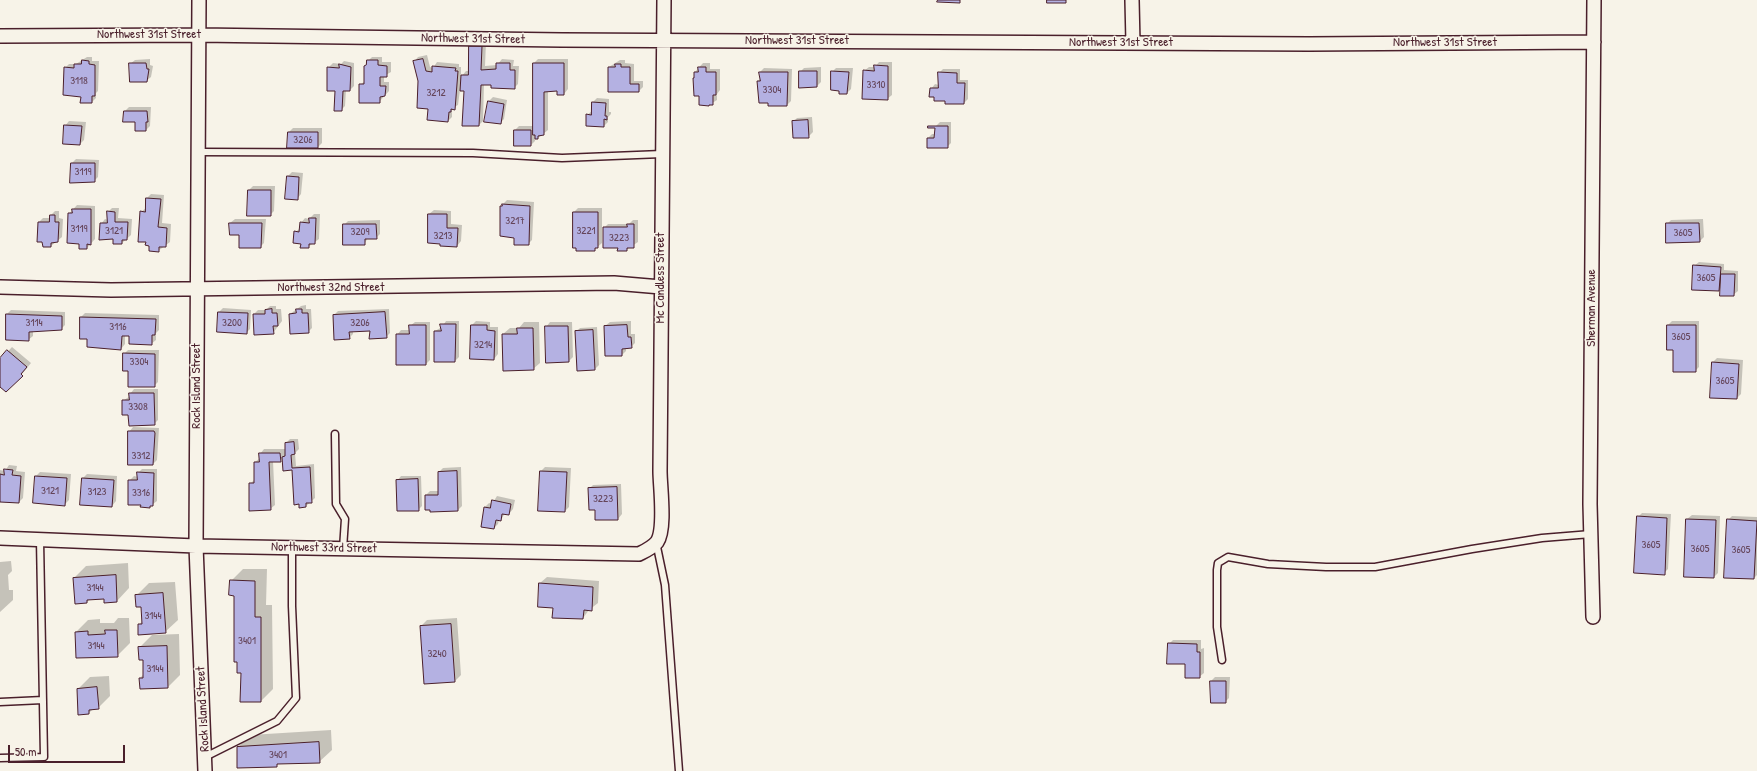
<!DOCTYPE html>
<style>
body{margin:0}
#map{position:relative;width:1757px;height:771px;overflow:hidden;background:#f7f3e8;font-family:"Patrick Hand",sans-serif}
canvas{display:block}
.scale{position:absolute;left:8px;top:745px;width:117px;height:18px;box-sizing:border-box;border:2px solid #4a1f2b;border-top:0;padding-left:5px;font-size:12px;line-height:14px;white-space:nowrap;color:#4a1f2b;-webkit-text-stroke:3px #f7f3e8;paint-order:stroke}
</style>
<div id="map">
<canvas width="1757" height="771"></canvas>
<div class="scale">50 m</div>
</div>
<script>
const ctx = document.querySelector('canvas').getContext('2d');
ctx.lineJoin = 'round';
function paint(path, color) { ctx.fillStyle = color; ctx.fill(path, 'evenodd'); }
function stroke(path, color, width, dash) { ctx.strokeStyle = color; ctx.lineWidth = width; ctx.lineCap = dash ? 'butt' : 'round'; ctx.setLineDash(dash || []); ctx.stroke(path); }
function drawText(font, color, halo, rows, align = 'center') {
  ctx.font = font + ' "Patrick Hand",sans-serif'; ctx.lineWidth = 3; ctx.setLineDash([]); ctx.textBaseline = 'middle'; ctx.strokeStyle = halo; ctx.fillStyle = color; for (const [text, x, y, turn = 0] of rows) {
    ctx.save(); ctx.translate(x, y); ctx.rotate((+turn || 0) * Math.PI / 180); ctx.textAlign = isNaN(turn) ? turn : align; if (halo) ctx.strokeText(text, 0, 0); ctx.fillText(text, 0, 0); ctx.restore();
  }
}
paint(new Path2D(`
 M474,42h12l-1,24 12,-1 5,-6 12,1 -1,6h6l-1,18 -4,4 -30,-4 -1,37 -4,4h-16l2,-34 -5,-1 -2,15 -6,3v9l-4,4 -31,-18 2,-22 -5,-19 4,-5 9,-2 3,12 3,1 4,-6 22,2v3h2v10l5,-6h3l1,-25z
 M87,57h5v4h7l-1,30 -2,2v5l-4,4 -10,-6 -17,-28 4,-4h7z
 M372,57h10v5h9v10l-7,4v6h5v9l-10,11 -19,-17 5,-4 3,-20z
 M150,59v6l3,1 -2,11 -5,4 -16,-17 5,-4z
 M538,59h30v30l-4,5 -6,-4 -10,1v39l-10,8h-3v3l-4,4 -16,-15 4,-4h15v-63z
 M620,60h5v3l9,1v17h9v6l-4,4 -30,-24z
 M344,61l10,2v23l-4,4h-4l-1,16 -4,4 -13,-42 5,-5 8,1z
 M879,62h13v33l-5,4 -23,-28 5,-4h6z
 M703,63h7v6h10v21l-3,4v6l-8,5 -9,-10h-5v-23z
 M821,67v15l-4,4 -17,-14 4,-4z
 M764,68l28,1 -1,32 -4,4 -29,-24 2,-2v-7z
 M836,68h17l-2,21 -4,4 -15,-21z
 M943,69h17v11h8v19l-4,4 -18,-3 -15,-11 4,-5 4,1v-12z
 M493,97l14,3 -3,19 -4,4 -11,-22z
 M597,98l12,1v13h2v2l-3,3v5l-4,4 -17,-11 5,-4 1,-9z
 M129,107h22l-1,19 -4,4 -10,-9h-12l1,-10z
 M812,117l1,15 -5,5 -15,-15 4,-4z
 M69,121l17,1 -2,18 -4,4 -15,-18z
 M940,122h11v21l-4,4 -19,-9 4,-4h4v-8z
 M293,128h29v15l-4,4 -29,-15z
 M76,159l23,1 -1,17 -4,4 -23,1 1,-19z
 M292,172l11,1 -2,21 -4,5 -9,-23z
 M253,186h22l-1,25 -4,4 -21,-25z
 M151,194l13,1 -2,28 9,1 -1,18 -12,9 -11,-9 -6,-30 5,-4 1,-10z
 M507,200l27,2 -2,38 -4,4 -27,-38z
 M77,205l18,1v33l-8,9 -7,-5 -11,-29z
 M112,208h7l-1,10 14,1 -1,16 -9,8 -8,-5 -13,-14 4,-5 3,1v-8z
 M578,208h24v35l-8,7 -20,-38z
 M434,210l17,1v13l11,1 -1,16 -4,5 -16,-3 -12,-29z
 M55,211h4v7l4,1 -1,18 -11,9 -12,-24 4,-4h7l1,-3z
 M314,214h6l-1,25 -11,8 -6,-4 -7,-11 6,-4v-5l4,-5 4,1z
 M235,219h31l-2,24 -4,4 -20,-13 -10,-11z
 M1703,219l1,18 -4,4 -33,-17 4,-4z
 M380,220v14l-4,4h-8l-4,6 -20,-19 4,-4z
 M633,220h5v22l-12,8 -7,-3 -15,-19 4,-4h21z
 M1699,262l25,2v6l14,1v20l-5,4 -12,-7 -2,2 -25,-24z
 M306,305v4h5l1,19 -4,4 -18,-18 11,-8z
 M270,306h6v3h5l1,12 -9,12 -19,-19 4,-4h8z
 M223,308l28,2 -1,19 -4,4 -27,-21z
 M389,309l1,24 -4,4 -15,-7 -18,1v3l-4,4 -15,-23 4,-4z
 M11,310l54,2v13l-4,4 -28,2v5l-5,4 -21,-26z
 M85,313l74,2v15l-3,3v7l-5,4 -26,-9v9l-4,5 -33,-11 -7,-21z
 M446,321h13v36l-4,4 -20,-30 7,-4z
 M476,321l14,1v5h8v27l-4,5 -22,-34z
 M631,321v13h4v9l-4,4h-5v4l-4,4 -17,-29 5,-4z
 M1672,321h27v46l-4,4 -21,-22 -6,-24z
 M415,322h15v38l-4,4h-29v-29l4,-5h9v-4z
 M524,322h15l1,41 -7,6 -30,-35 7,-6h9z
 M550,322h22l1,35 -4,4 -23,-34z
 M597,327l2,38 -4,4 -19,-37 4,-4z
 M12,347l19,16 -13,16 -18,7v-26z
 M128,350h31l-1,32 -4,4 -25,-16 -5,-16z
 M1717,358l26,2 -2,34 -4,4 -24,-36z
 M134,389h24v31l-4,4 -25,-10 -6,-13 7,-5v-2z
 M133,427l26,1 -2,32 -4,4 -24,-32z
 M290,439h8l1,10 -4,4 1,13 18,-2 1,34 -9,8 -11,-2 -2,-36 -1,1 -8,-12 -4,4h-7l2,44 -5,4 -20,-25 5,-5v-17l5,-4v-4l4,-5h22v-6z
 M9,465l8,1 -1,5 9,1 -2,26 -4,4 -19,-1v-31l5,1z
 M461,467l1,39 -4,4 -32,-15 4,-4h9v-19l4,-4z
 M545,467l26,1 -2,39 -4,4 -24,-40z
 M142,469h15v32l-8,6 -20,-26 5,-5 4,1v-4z
 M40,472l31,2 -2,26 -5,5 -28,-29z
 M87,474l30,2 -1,25 -4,5 -29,-28z
 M401,476h20l1,30 -4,4 -21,-29z
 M621,484l1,30 -4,5 -22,-10 -7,-20 4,-4z
 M497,496l18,4 -2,9 -4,5 -4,-1 -4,7h-2l-1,4 -4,4 -9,-21 4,-4 3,1z
 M1642,513l29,1 -3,55 -4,4 -26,-56z
 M1692,515l28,1 -2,57 -4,4 -27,-58z
 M1732,516l25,1v58l-3,3 -26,-58z
 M11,561l1,10 -4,4 1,15h4v10l-13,12v-50z
 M128,563l1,25 -12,13 -12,1v-4l-15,1 -3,3 -13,-24 12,-12z
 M243,569h24l-1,36h6l1,84 -12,12 -19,-29 -7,-77 -4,-14z
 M547,577l52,4 -1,22 -9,7 -6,8 -29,-11 -14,-24z
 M175,582l3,38 -13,12 -26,-7 4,-5 -1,-14 -6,-10 13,-13z
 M118,618h11l1,25 -13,13 -41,-24 12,-12 12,-1v4h14z
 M457,618l4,57 -6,6 -34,-55 6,-6z
 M179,634l1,41 -12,12 -28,-9 4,-4v-15l-5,-11 13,-13z
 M1173,640h28v9l3,-1v25l-5,4 -30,-33z
 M109,676l1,20 -12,12 -5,1 -4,4 -11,-24 12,-12z
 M1215,677h15l-1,21 -4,4 -14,-21z
 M331,730l1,20 -13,12 -40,1 -3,3 -38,-19 12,-12z`), '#0003');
const building = new Path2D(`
 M938,0h22v3l-23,-1z
 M1047,0h19v3h-19z
 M469,46h13l-1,24 15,-1v-6h14v7h5v19l-24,-1v-3h-10l-2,41h-17l2,-35h-4l1,-16h7z
 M423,59l3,12 6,1v-6l24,2 -1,3h3l-3,39 -4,-1v3h-2l-1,10 -21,-2 1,-11 -11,-1 1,-27 -5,-20z
 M82,60l7,1v3l6,1v31h-3v7h-12l1,-6 -18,-2 1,-28 10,1v-4h7z
 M367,60h11v5l9,1v11h-7v9h6l-1,10 -5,1v6h-21v-19h5v-18l2,-1z
 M129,63h17l1,6h2l-2,13h-17z
 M533,63h31v32h-7v-4l-13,1v43l-6,1v3h-3v-4h-2z
 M339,64l12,3 -1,24h-7l-1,20h-8l1,-20h-8v-24l12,1z
 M615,64h6v3h9v17h9v8h-31v-25h7z
 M874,65l14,1v34l-26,-1 1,-29 11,1z
 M698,67h8v5h10v23h-3v10h-4v1l-10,-1v-9h-5l-1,-18h1v-6h4z
 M799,71h18v16l-18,1z
 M831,71l18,1 -2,22h-8v-3l-8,-1z
 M759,72h29l-1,34h-19v-3h-9l-2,-22h3z
 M938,72l19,1v10h8l-1,21h-19v-3h-11v-4h-5l1,-9h8z
 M488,101l16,3 -3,20 -17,-2z
 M592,102l14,1 -1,13h2v4l-3,-1v8l-18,-1v-12l5,1z
 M124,111h23l1,11h-2v9h-11v-9h-12z
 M808,120l1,18h-16l-1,-17z
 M64,125l18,1 -2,19 -17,-1z
 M928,126h20v22h-21v-10h7l1,-10h-7z
 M514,130h17v16h-17z
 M288,132h30v16h-31z
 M71,163h24v19l-25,1z
 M287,176l12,1 -1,23 -13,-1z
 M248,190h23v26h-24z
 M146,198l15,1 -3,28 9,1 -1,19h-7v5l-10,-1v-5l-4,-1 1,-3h-8l2,-31 5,1z
 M502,204l28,2 -1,39h-15v-7l-14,-2v-30h2z
 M72,209h19v36l-4,-1v5h-8v-5l-12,-1 1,-30h4z
 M107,211l8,1v10h13l-1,18h-5v4h-9v-5l-14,1 1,-17h7z
 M573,212h25v36h-3v3h-19v-3h-3z
 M428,214h19v14h11l-1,19 -17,-1v-2l-12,-1z
 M50,215h5v7h4l-1,20 -7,1v4h-8l-1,-5h-5l1,-20h11z
 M309,218h7l-1,26h-6v4h-9l1,-4 -8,-1 1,-12 5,1 1,-10 9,1z
 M229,223h33l-1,25h-22v-13h-9z
 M1666,223h33l1,19 -34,1z
 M343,224h33l1,15h-12v6h-22z
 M627,224h7v24h-7v3h-10l1,-3h-15v-21h24z
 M1693,265l28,2 -2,24 -27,-1z
 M1721,274h14l-1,22h-14z
 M272,309v4h5l1,13h-5l1,8 -20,1 -1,-21h12v-4z
 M296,309h6v4h6l1,20 -19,1 -1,-20 7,-1z
 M218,312l30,1 -1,21 -30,-2z
 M385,312l2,26 -18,1 1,-8 -21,1 1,7 -16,1 -1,-25z
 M6,314l56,2v14l-33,2v9l-23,-1z
 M80,317l76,2 -1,16h-3v10l-23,-1v-8h-7l-1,14 -34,-3v-8h-7z
 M440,324h16l-1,38h-21v-31h7z
 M409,325h17v40h-30v-31h13z
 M471,325h16v5l8,1 -1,29 -24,-1z
 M627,325l1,12h3l1,11 -10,1v7h-17l-1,-30z
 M1667,325h29v47h-23v-22h-6z
 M545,326h23l1,36 -23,1z
 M517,328h16l1,42 -31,1 -1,-37h15z
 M593,330l2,40 -18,1 -2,-40z
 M7,350l20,17 -6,7 2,2 -17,16 -6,-5v-29z
 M123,353l32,1v33h-27v-16h-5z
 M1712,362l27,2 -2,35 -27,-1z
 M129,393h25l1,32 -26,1 -1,-11h-6v-15h7z
 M128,431h26l1,2 -2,32h-25z
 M294,442l1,12 -4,1 1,13 18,-1 2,36h-6v4l-7,1v-4l-5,1 -2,-35 -9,1 -1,-14 3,-1v-13z
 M259,453h21l1,9h-12l2,48 -22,1v-28h5v-21h5z
 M4,469l9,1 -1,5 9,1 -2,27 -19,-1v-28l4,1z
 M457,471l1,40 -28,1v-2h-5v-15h13v-23z
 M540,471l27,1 -2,40 -27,-1z
 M137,472l17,1 -1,33h-3v2l-10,-1 1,-2h-13v-25h9z
 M35,476l32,2 -2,28 -32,-3z
 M82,478l32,2 -2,27 -32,-2z
 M418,479l1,32h-22l-1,-31z
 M617,487l1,33h-23v-10h-6l-1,-22z
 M492,500l19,4 -2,11 -7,-1 -1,7 -5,-1 -2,9 -13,-2 3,-20 6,1z
 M1637,516l30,2 -2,57 -31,-2z
 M1686,519l30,1 -2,58 -30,-1z
 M1727,519l30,2 -3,58 -30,-1z
 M116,575l1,27 -13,1v-4l-17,1v3l-12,1 -2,-26z
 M230,580l25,1v36h6v85h-21l1,-29h-4v-11h-3v-66l-5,-1z
 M539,583l54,4 -1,24 -8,-1 -1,9 -31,-1 1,-10 -15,-1z
 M163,593l3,40 -28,2v-11h4l-1,-17h-5l-1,-12z
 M451,624l4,58 -31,2 -4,-58z
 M105,630h12l1,27 -42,1 -1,-26 13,-1v4l17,-1z
 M1168,643l29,1v8h3v26h-15v-14h-18z
 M167,646l1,42 -28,1 -1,-11h4v-18h-4l-1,-13z
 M1210,681h16v22h-15z
 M97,687l2,22 -10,1v4l-11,1 -1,-26z
 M319,742l1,21 -43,1v3l-40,1v-21z`);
paint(building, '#b4b1e2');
stroke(building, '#4a1f2b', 1);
const lane = new Path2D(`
 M198,152l275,1 89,5 100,-4
 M335,434l1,70 9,15 -2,30
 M656,542l9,43 14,186
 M1222,660l-5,-33v-57l1,-7 10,-6 40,7 58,3h49l97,-18 70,-11 49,-4
 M0,702l43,-2
 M205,757l72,-36 19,-23 -4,-92v-58
 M0,758l44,-1 -4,-217`);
const street = new Path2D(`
 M199,0l-3,546 9,225
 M1132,0l1,43
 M0,36l199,-1 363,5 747,4 285,-2
 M0,287l111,3 503,-7 47,4
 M0,538l196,8 443,8c6,-3 13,-6 18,-12 9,-13 3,-55 3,-71l4,-471
 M1593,617l-3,-113 4,-504`);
stroke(lane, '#4a1f2b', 9);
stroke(street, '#4a1f2b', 16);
stroke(lane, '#f7f3e8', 6);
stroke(street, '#f7f3e8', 13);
drawText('11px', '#644459', null, [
 ["3118",79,81],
 ["3310",876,85],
 ["3304",772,90],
 ["3212",436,93],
 ["3206",303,140],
 ["3119",83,172],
 ["3217",515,221],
 ["3119",79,229],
 ["3121",114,231],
 ["3221",586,231],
 ["3209",360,232],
 ["3605",1683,233],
 ["3213",443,236],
 ["3223",619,238],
 ["3605",1706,278],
 ["3114",34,323],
 ["3200",232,323],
 ["3206",360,323],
 ["3116",118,327],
 ["3605",1681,337],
 ["3214",483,345],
 ["3304",139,362],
 ["3605",1725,381],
 ["3308",138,407],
 ["3312",141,456],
 ["3121",50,491],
 ["3123",97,492],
 ["3316",141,493],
 ["3223",603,499],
 ["3605",1651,545],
 ["3605",1700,549],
 ["3605",1741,550],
 ["3144",95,588],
 ["3144",153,616],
 ["3401",247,641],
 ["3144",96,646],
 ["3240",437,654],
 ["3144",155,669],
 ["3401",278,755]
]);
drawText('13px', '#4a1f2b', '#f7f3e8', [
 ["Northwest 31st Street",149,35],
 ["Northwest 31st Street",473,39,1],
 ["Northwest 31st Street",797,41],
 ["Northwest 31st Street",1121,43],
 ["Northwest 31st Street",1445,43],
 ["Mc Candless Street",661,278,-90],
 ["Northwest 32nd Street",331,288],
 ["Sherman Avenue",1592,308,-90],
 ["Rock Island Street",197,386,-90],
 ["Northwest 33rd Street",324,548,1],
 ["Rock Island Street",203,709,-93]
]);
</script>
